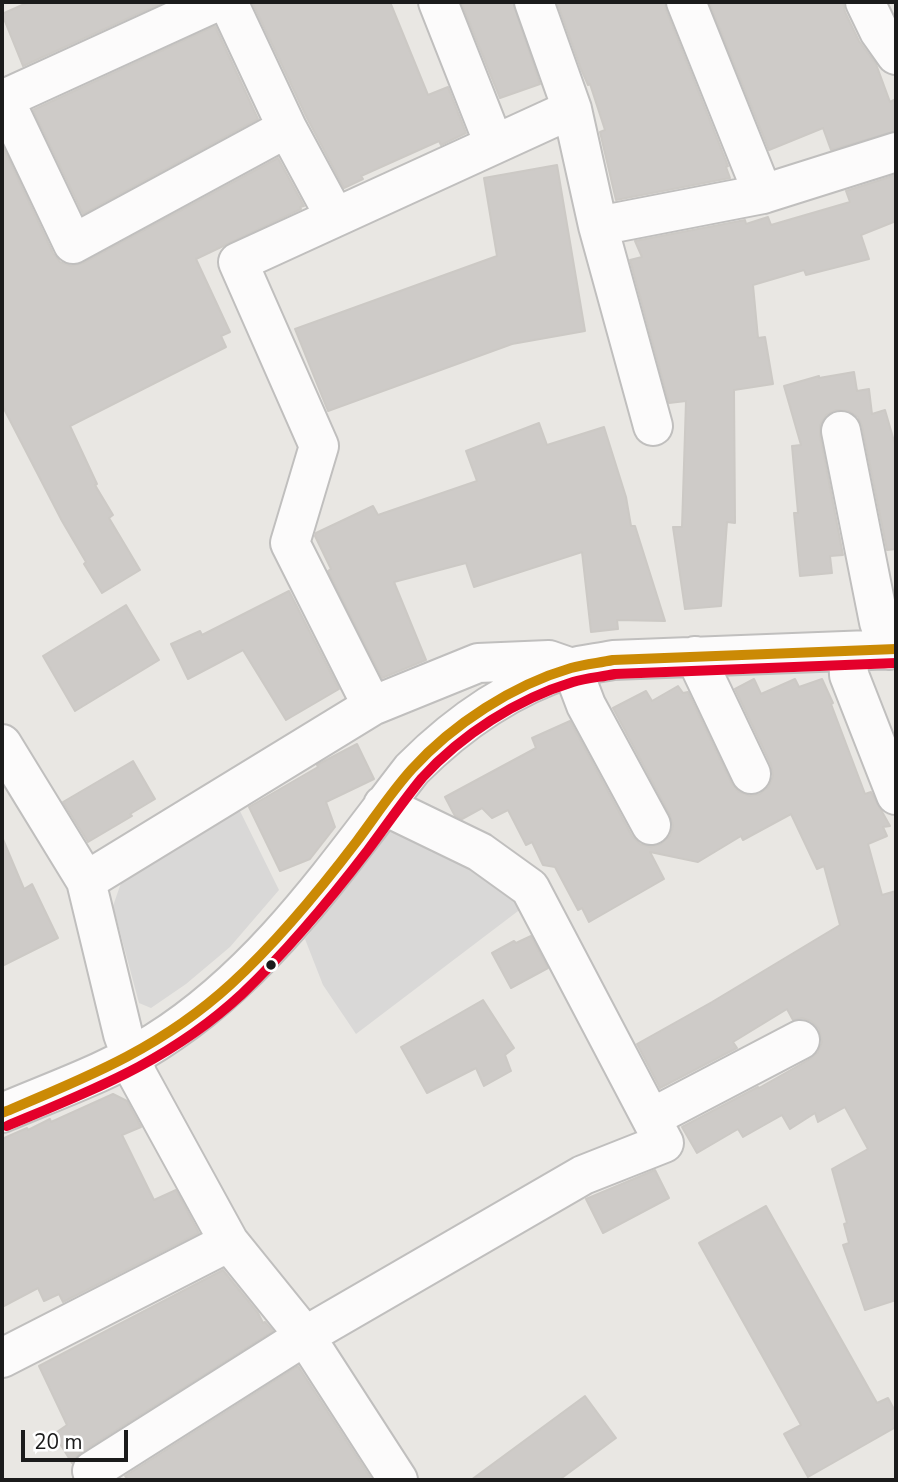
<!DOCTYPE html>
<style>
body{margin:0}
#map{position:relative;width:898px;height:1482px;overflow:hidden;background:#e9e7e3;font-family:"Nunito Sans",sans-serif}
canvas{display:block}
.frame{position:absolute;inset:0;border:4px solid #1b1b1b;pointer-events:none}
.scale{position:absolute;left:21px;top:1430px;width:107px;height:32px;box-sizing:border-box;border:4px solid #1b1b1b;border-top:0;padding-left:9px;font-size:21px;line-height:24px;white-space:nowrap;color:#1b1b1b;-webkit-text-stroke:5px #fff;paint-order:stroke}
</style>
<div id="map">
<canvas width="898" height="1482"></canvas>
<div class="frame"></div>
<div class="scale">20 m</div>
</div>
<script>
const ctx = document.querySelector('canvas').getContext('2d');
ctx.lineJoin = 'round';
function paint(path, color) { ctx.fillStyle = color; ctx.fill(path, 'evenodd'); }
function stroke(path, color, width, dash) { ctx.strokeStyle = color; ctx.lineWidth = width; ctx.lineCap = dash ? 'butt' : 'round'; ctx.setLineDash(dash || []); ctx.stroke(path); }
paint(new Path2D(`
 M238,807l41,83 -49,57 -44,37 -35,24 -12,-5 -26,-97 8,-23z
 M396,823l93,43 37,39 -170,129 -33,-49 -18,-46z`), '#d9d8d7');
const building = new Path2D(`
 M29,2h135l-141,64 -21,-52z
 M252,2h138l38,93 20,-8 18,46 -25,12 -2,-4 -78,35 2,3 -19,9 -37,-70z
 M461,2h52l27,82 -40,14z
 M557,2h108l1,8 62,156 -2,1 4,11 -114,22 -16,-68 5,-2 -15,-46 -2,1 -7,-16z
 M709,2h134l2,10 14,29 17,23 14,38 6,-3v32l-65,19 -8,-22 -54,22z
 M215,26l43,93 -175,95 -50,-104z
 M2,145l51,108 7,9 11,4 12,-3 195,-105 26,48 -4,1 1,2 -105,50 34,73 -9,4 5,11 -156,79 27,58 -2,1 18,30 -4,3 31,52 -38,23 -18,-29 2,-2 -24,-41 -60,-116z
 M557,165l28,166 -73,13 -184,67 -33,-82 202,-73 -13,-78z
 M896,175v46l-35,14 8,24 -63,16 -2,-5 -51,15 5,53 7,-1 8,47 -39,6 1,133 -8,-1 -6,84 -36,3 -12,-82h9l4,-126 -17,2 -39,-143 12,-3 -7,-16 110,-21 1,4 22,-7 3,8 79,-23 -4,-11z
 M854,372l3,19 12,-2 3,25 13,-4 11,38v101l-9,1 -25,-124 -4,-9 -9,-6 -13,-1 -10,5 -6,10v10l23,120 -13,1 2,17 -32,3 -6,-63h4l-6,-67 9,-1 -17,-59 35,-10v2z
 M539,423l8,22 57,-18 22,70 5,29h4l30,95 -48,-1 1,9 -27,3 -9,-80 -108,35 -8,-24 -72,19 32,78 -44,18 -54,-107 3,-2 -16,-33 1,-3 57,-27 5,9 99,-34 -11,-30z
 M289,591l50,98 -53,31 -43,-70 -55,29 -17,-35 29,-13 2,4z
 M126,605l33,55 -84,51 -32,-55z
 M754,679l7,15 34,-15 4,8 23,-8 11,24 -2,1 34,90 6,-2 19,34 -7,1 4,9 -19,8 14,51 14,-4v409l-31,10 -22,-65 6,-2 -5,-19 3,-1 -15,-54 36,-20 -23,-42 -27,15 -3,-9 -25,16 -8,-14 -39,22 -5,-8 -41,24 -15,-26 76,-40 1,1 51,-29 8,-7 4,-10 -3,-13 -8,-8 -9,-3 -9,2 -6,-11 -54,33 4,6 -77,40 -23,-44 75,-42 128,-77 -16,-59 -7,3 -26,-55 -48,26 -2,-4 -43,26 -48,-10 14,27 -75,43 -7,-14 -4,2 -23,-43 -12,-2 -11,-23 -6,3 -18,-35 -16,8 -10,-10 -20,11 -7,-3 -10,-19 91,-49 -4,-10 38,-17 62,115 8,8 10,3 11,-3 9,-8 3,-10 -3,-11 -57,-107 33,-17 6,10 26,-15 5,7 5,-1 44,92 7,8 11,4 10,-2 9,-8 4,-10 -2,-11 -36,-76z
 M357,744l17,35 -48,23 9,25 -25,32 -30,12 -31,-64 69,-40 -1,-2 13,-7z
 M133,761l22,38 -25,15 2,2 -44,26 -25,-40z
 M2,837l22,52 8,-5 26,54 -56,28z
 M531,936l17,32 -37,20 -19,-35 22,-12 2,2z
 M483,1000l31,48 -9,7 6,16 -27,15 -8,-18 -49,25 -26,-46z
 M113,1094l14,7 14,26 -19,8 32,65 22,-10 23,43 -136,69 -4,-8 -15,7 -6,-13 -36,19v-168l25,-11 1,2 22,-11 1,3z
 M655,1170l14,28 -66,35 -17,-34z
 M766,1206l111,197 11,-5 8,15v14l-88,50 -24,-43 17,-9 -102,-182z
 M223,1270l35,43 5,10 2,-1 8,9 -193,122 -8,10 -18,-29 13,-9 -28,-59z
 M298,1366l74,114h-244l-3,-4z
 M585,1396l31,42 -57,42h-88z`);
paint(building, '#cecbc8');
stroke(building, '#ccc9c5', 2);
const minor = new Path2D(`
 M216,2l-212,97 69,145 214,-116
 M228,2l59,126 48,89
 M438,2l56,142
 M534,2l38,107 26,117 55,200
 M686,2l77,192
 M865,2l14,29 17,24
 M598,226l165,-32 133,-42
 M841,431l38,191 10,28
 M848,651l1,24 47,120
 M695,656l56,118
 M372,706l-82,-163 29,-97 -81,-184 334,-153
 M2,744l84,137 37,153 15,42 91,166 76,94 93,144
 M86,881l286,-175 106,-43 71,-3 23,8 14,37 65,120
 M2,1113c51,-22 107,-41 154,-71 108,-68 179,-174 256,-273 45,-45 97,-82 158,-101 14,-4 29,-5 43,-8l283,-11
 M651,1118l149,-78
 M2,1358l227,-116
 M92,1471l213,-135 278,-161 81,-32 -134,-255 -50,-36 -97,-47`);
stroke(minor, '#c0bfbe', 42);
stroke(minor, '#fcfbfb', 38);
stroke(new Path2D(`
 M2,1113c86,-36 159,-65 229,-129 47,-43 88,-93 126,-143 18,-24 35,-50 55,-72 41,-45 101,-84 159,-101 14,-4 28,-5 42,-8l283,-11`), '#cb8a05', 10);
stroke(new Path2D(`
 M7,1126c88,-37 164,-66 235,-132 46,-44 87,-93 126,-144 18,-24 35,-49 54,-72 39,-43 95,-79 151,-96 13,-4 28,-5 42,-8l281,-11`), '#e4002b', 10);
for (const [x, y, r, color] of [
 [271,965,6,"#1b1b1b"]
]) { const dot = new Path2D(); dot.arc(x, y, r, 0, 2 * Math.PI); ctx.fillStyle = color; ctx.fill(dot); stroke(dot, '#fff', 2.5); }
</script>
